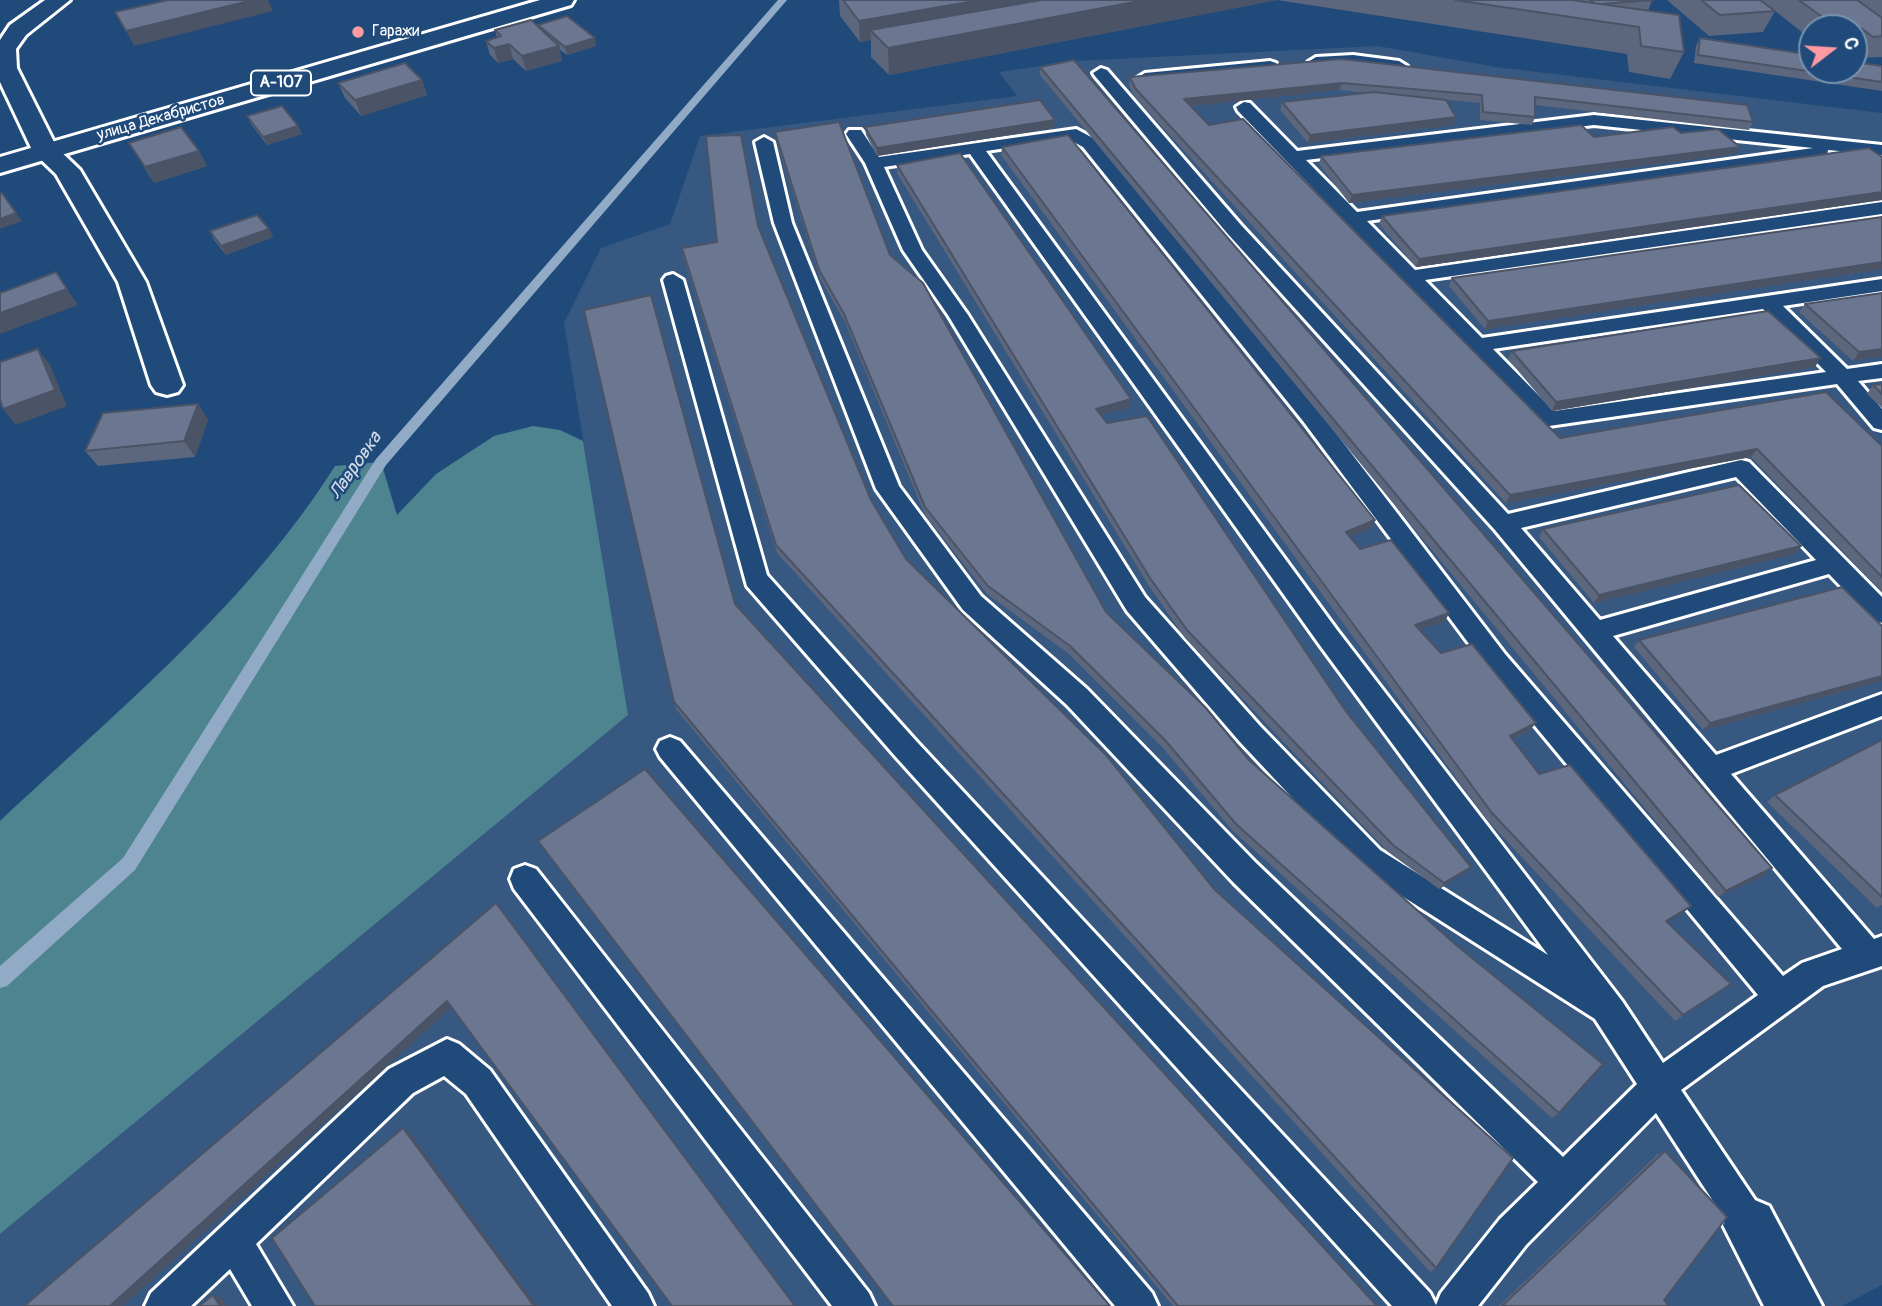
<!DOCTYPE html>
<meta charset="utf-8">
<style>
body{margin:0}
#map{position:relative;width:1882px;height:1306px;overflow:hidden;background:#1f4a7a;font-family:Pangolin,sans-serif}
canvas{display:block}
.north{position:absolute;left:1798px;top:14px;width:70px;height:70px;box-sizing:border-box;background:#1f4a7a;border:2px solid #7992af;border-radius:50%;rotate:73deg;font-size:19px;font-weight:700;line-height:28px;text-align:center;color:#fff}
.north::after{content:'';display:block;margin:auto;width:24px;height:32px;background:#ff9aa2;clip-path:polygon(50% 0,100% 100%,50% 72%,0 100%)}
</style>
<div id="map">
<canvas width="1882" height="1306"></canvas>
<div class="north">С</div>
</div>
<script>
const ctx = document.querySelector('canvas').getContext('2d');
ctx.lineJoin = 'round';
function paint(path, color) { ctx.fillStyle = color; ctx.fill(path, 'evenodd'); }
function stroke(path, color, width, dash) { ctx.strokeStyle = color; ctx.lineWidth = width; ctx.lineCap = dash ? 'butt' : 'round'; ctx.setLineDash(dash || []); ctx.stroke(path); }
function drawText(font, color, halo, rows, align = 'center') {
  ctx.font = font + ' Pangolin,sans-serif'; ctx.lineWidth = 5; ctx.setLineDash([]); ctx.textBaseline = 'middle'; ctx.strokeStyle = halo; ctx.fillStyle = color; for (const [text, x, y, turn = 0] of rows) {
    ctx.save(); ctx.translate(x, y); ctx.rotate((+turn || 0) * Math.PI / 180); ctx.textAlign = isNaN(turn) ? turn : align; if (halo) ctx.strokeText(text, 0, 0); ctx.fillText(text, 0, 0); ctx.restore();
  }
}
paint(new Path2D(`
 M1378,46l118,21 386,46v1172l-40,21h-1842v-72l628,-519 -64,-392 37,-75 69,-24 30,-88 317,-40 -18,-24 75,-11z`), '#365881');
paint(new Path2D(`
 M533,426l27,4 23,11 45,274 -628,519v-413c118,-111 248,-217 335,-355l46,-4 16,53 39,-41 58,-38z`), '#4e8390');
paint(new Path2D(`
 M778,0h9l-401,465 -251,405 -128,116 -7,2v-22l123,-108 253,-399z`), '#91abc7');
const service = new Path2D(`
 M1353,55l46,6 8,5 -8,5 -46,-6 -37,2 -8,-5 8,-5z
 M1270,61l6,2v6l-131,14 -8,-5 8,-5z
 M1101,68l6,2 134,155 267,289 233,-54 8,2 133,135v26l-9,-3 -44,-46 -216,62 103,119 166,-61v22l-151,58 143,165 8,-3v30l-59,20 -142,104 82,122 5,13 -5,13 -13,5 -13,-5 -81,-125 -130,132 -48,61h-86l-496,-549 -149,-171 -84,-306 3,-4 7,-2 10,6 84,295 149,166 514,552 6,12 5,-12 59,-74 38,-37 -304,-299 -167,-178 -104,-95 -87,-121 -102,-266 -19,-81 9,-5 9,5 19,81 107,263 82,110 106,93 169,174 307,294 74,-73 -42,-65 -237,-151 -118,-126 -113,-131 -179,-296 -45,-65 -38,-87 -19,-29 3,-4h12l18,27 197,-28 19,10 224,272 186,243 278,322 19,-13 40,-14 -347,-419 -268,-297 -132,-157 -2,-3zM1068,139l15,8 220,274 184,247 271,327 -95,68 -41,-62 -285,-371 -351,-479zM970,154l349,490 229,311 -168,-105 -120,-124 -115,-129 -177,-282 -46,-65 -38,-83zM1736,477l80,83 -216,60 -79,-92z
 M1244,102l6,1 47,48 297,-36 288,30v10l-54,-5 -1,6 -6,1 -454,64 48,49 467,-68v12l-457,66 57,58 400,-59v12l-99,15 64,63 35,-5v14l-24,3 24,28v21l-8,-2 -37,-44 -288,42 -8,-2 -303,-313 -2,-4zM1594,125l219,23 -456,64 -51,-52zM1763,309l63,63 -272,39 -61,-62z
 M670,737l10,4 472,552 6,13h-43l-455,-549 -4,-8 4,-8z
 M525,865l11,4 333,424 6,13h-43l-318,-417 -4,-10 4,-10z
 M447,1039l12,5 31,26 158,223 6,13h-42l-146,-212 -22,-18 -31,17 -157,151 37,62h-41l-22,-37 -39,37h-46l6,-13 238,-224z`);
const minor = new Path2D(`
 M45,0h25l-44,35 -10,14 1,19 40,80 23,22 66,112 37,103 -5,7 -11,3 -11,-3 -5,-7 -33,-103 -62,-108 -23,-22 -33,-70v-42l10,-15z
 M1750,1198l19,8 53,100h-58l-41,-81 8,-19z`);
const trunk = new Path2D(`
 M540,0h34l-3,5 -571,168v-16z`);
stroke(service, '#fff', 6);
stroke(minor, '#fff', 6);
stroke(trunk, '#fff', 6);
paint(service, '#1f4a7a');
paint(minor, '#1f4a7a');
paint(trunk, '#1f4a7a');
paint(new Path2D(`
 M839,0h813l-4,11 36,41 -14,27 -41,-7 -2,-18 -350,-54 -388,75 -18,-18v-17l-11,2 -20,-26z
 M1667,0h93l15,11 -12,21 -54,4z
 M1761,0h121v57l-22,1 -6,-5v-25h-42v12z
 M538,25l58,21 -29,9 -8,-6 3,12 -36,10 -13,-12 -15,4 -8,-8 -4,-14 11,-3 -2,-8 43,-3z
 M1700,38l182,28v25l-188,-28 2,-17z
 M1342,59l411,63 -4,8 -214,-25v12l-3,8 -52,-5v-17l-43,-4 19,18 -3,8 -145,18 -28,-33 2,-8 86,-9 -29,-3 -148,16 18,19 351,313 322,8v146l-131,-135 -245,46 -372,-407 -5,-11 1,-8z
 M1040,67l732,801 -8,7 -46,22 -678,-822z
 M422,80l5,15 -66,21 -16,-18 -7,-15z
 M247,116l51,10 4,8 -35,11 -16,-21z
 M865,127l189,1 -177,28 -11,-21z
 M775,132l115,123 216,357 143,148 310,353 -7,5 -319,-287 -71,-84 -93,-93 -82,-60 -62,-79 -80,-193 -25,-44 -44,-138z
 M1681,133l54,21 -386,49 -30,-39 2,-8 273,-19z
 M129,143l70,8 8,15 -53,17z
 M1002,147l373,373 -3,8 -22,9 10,12 89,64 -4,8 -26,9 22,23 89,77 -17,10 26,34 152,132 -8,7 -16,9 64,62 -56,37 -188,-201 -486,-665z
 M1882,157v43l-466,67 -37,-43 3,-8z
 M897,165l233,242 -29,8 244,295 126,157 -6,6 -26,16 -51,-37 -203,-214 -36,-52 -252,-413z
 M1882,217v52l-397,60 -36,-43 3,-8z
 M758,226l113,274 35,59 530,709 -6,4 -653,-719 -94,-297 -1,-8 35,-6z
 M269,229l4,8 -47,18 -12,-15 -4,-9z
 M1882,293v63l-29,5 -54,-49 6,-8z
 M1512,351l303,16 -263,44 -44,-52z
 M1882,384v24l-15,-14 6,-9z
 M198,404l10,16 -13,37 -97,9 -13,-15z
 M1543,529l258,17 -6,8 -201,49 -55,-66z
 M735,604l642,702h-204l-497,-597 -2,-7z
 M1882,626v55l-179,49 -69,-83 5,-7z
 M1882,740v165l-5,3 -110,-106 8,-7z
 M538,841l572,465h-218l-350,-459z
 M1665,1151l-1,149 5,6h-170l158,-151z`), '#5c667d');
paint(new Path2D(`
 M253,0h15l5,11 -139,35 -8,-15z
 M980,0h115l-225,30 1,10 -11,2 -1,-21z
 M1145,0h132l-388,75 -1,-27z
 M595,38l1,8 -29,9 -2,-8z
 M509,44l4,15 -15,4 -4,-15z
 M559,46l3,15 -36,10 -4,-15z
 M422,80l5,15 -66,21 -6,-16z
 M1342,83l-3,7 -156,17 1,-8z
 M1456,117l-3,8 -145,18 2,-8z
 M1055,120l-1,8 -177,28v-8z
 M298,126l4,8 -35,11 -4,-8z
 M1740,147l-5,7 -386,49 3,-8z
 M199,151l8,15 -53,17 -9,-16z
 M1882,192v8l-466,67 3,-8z
 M16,213l6,8 -22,8v-10z
 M269,229l4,8 -47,18 -5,-9z
 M1882,262v7l-397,60 3,-8z
 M67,289l11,16 -78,29v-21z
 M38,349l12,16 17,41 -51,19 -13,-16z
 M1882,349v7l-29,5 6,-9z
 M1821,358l-6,9 -263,44 4,-9z
 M1131,399l-1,8 -35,10 1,-8z
 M198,404l10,16 -13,37 -11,-16z
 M1757,449l-6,8 -245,46 4,-8z
 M1375,520l-3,8 -30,12 4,-8z
 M1801,546l-6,8 -201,49 5,-8z
 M1449,613l-4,8 -34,12 4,-8z
 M1882,676v5l-179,49 7,-7z
 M1536,723l-6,7 -25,14 5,-8z
 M1471,867l-6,6 -26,16 5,-6z
 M1772,868l-8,7 -46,22 8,-6z
 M1691,906l-8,7 -24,15 7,-7z
 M447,1001l5,6 -329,299h-13z
 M403,1128l6,4 128,174h-3z
 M213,1295l9,3 5,8h-7z`), '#4b5366');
const building = new Path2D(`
 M168,0h85l-127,31 -11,-19z
 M843,0h137l-121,21z
 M1041,0h104l-257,48 -18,-18z
 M1455,0h117l107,15 5,37 -43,-6 -2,-19z
 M1590,0h63l-53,4 -6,-1z
 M1701,0h59l15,11 -55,4z
 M1799,0h58l25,18v18l-9,1 -12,-9h-24z
 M567,16l28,22 -30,9 -27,-22z
 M531,20l28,26 -37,10 -13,-12 -15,4 -8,-7 15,-5 -6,-6z
 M1700,38l112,17v15h42v-8l28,4v16l-184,-27z
 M1342,59l405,46 6,17 -218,-25v20l-52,-5 -1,-17 -140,-12 -158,16 25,26 34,-6 317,319 266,-46 56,54v131l-125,-128 -247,46 -375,-407 -5,-11z
 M1074,60l698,808 -46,23 -686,-824z
 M405,63l17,17 -67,20 -17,-17z
 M1374,92l72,8 10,17 -146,18 -28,-33z
 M1040,100l15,20 -178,28 -12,-21z
 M282,106l16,20 -35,11 -16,-21z
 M839,122l51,133 33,28 183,329 100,96 43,52 207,185 147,119 -44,49 -323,-289 -71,-84 -95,-94 -82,-60 -63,-79 -81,-193 -25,-44 -44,-138z
 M1581,125l13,12 79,-10 8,6 37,-4 22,18 -388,48 -31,-39z
 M181,127l18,24 -54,16 -16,-24z
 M741,135l17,91 113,274 35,59 200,196 109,135 298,268 -77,110 -660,-723 -94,-297 35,-6 -11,-106z
 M1068,135l307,385 -29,12 14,17 31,-9 58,73 -34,12 26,28 31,-9 64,79 -26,13 29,38 31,-9 121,141 -25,15 65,63 -48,31 -191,-202 -490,-666z
 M1869,148l13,9v35l-463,67 -37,-43z
 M960,153l171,246 -35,10 11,14 40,-7 198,294 126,157 -27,16 -51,-38 -206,-215 -37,-52 -253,-413z
 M2,193l14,20 -16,6v-25z
 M257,215l12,14 -48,17 -11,-15z
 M1882,217v45l-394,59 -36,-43z
 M56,272l11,17 -67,24v-20z
 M1882,293v56l-23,3 -54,-48z
 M651,295l84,309 642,702h-199l-504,-604 -90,-392z
 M1768,311l53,47 -265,44 -44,-51z
 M38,349l17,41 -52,19 -3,-10v-37z
 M1882,384v10l-9,-9z
 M198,404l-14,37 -99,10 18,-38z
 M1739,485l62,61 -202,49 -56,-66z
 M1842,587l40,39v50l-172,47 -71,-83z
 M1882,740v157l-107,-102z
 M645,769l465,537h-217l-355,-465z
 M496,903l299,403h-123l-225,-305 -337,305h-86z
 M403,1128l131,178h-219l-43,-68z
 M1665,1151l62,66 -63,83 5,6h-167z
 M213,1295l7,11h-21z`);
paint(building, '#6b7791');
stroke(building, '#4b5366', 2);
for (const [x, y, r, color] of [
 [358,32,7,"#ff9aa2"]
]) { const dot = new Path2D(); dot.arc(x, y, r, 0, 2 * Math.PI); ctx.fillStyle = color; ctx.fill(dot); stroke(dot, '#1f4a7a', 2.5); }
drawText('16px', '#fff', '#1f4a7a', [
 ["Гаражи",372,32]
], 'left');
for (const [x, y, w] of [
 [281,83,60]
]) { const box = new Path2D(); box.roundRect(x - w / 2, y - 12.5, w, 25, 5); ctx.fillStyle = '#1f4a7a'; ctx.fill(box); stroke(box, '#fff', 2); }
drawText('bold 16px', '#fff', null, [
 ["А-107",281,83]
]);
drawText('16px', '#fff', '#1f4a7a', [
 ["улица Декабристов",161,118,-16]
]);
drawText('italic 19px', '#d1dce8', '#1f4a7a', [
 ["Лавровка",356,466,-55]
]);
</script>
